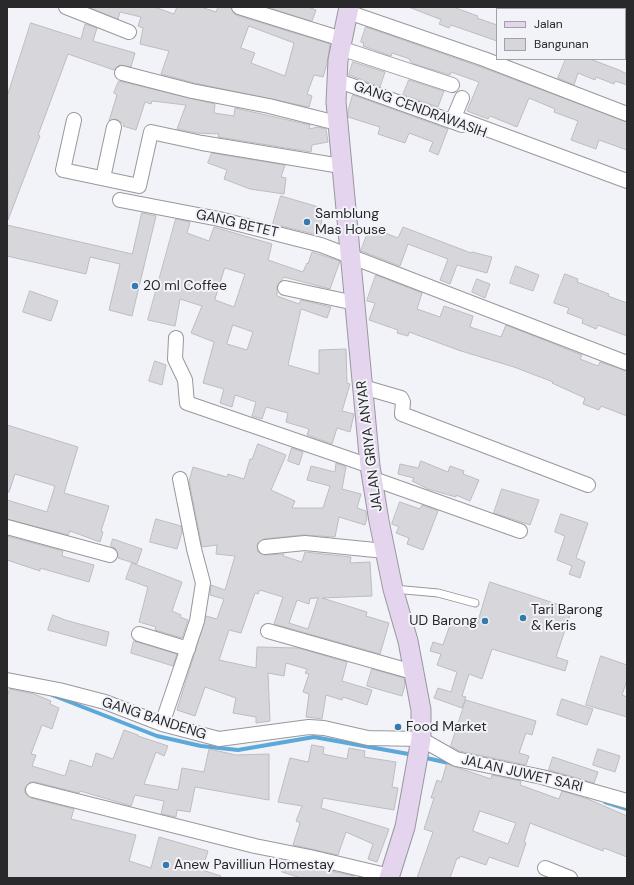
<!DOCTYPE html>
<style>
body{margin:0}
#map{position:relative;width:634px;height:885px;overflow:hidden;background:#f2f3f8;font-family:"DM Sans",sans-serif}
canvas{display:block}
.frame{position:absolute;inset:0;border:8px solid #29292b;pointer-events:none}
.legend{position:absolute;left:496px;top:8px;width:130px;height:52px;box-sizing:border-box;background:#f2f3f8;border:1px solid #a2a2a6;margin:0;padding:5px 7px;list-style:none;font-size:12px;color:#29292b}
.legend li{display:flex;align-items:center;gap:8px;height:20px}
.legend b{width:20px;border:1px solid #a2a2a6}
</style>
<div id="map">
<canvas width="634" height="885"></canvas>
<div class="frame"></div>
<ul class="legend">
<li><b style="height:5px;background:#e4d4ee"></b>Jalan</li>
<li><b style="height:11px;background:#d6d6db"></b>Bangunan</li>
</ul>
</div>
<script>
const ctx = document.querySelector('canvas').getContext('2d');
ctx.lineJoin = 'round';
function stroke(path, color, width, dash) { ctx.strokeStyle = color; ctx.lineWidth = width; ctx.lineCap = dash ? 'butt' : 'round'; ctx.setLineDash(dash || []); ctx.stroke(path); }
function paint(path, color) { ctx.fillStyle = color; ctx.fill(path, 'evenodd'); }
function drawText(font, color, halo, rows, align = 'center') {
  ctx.font = font + ' "DM Sans",sans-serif'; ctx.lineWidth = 4; ctx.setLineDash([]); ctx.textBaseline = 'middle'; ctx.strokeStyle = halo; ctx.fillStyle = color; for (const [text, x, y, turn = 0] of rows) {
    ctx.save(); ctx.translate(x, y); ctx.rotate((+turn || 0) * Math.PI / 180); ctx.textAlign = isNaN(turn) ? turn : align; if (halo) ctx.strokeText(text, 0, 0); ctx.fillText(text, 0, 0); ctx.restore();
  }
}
stroke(new Path2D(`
 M52,695l105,41 44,10 37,4 76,-13 100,18
 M422,757l31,7
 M605,802l22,7`), '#5ba8d9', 4);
const building = new Path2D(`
 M89,7h65l20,7 3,-7h24l15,5 2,-5h13l2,5 3,3 94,29 -3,20 -4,13 -9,-2 -7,19 5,2 -3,11 -115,-24 -33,-9 8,-23 -29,-7 3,-16 -5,-2 3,-9 -21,-5 -2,7zM249,26l45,17 -9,33 -34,-13 4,-10 -14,-5z
 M268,7h40l8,3 -4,11z
 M409,7h44l25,9 -1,2 20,7v16l-46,-16 -2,3 -10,-4 2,-4z
 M31,23l50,16 4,-15 12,4 -4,13 42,12 -4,14 -11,-2 -6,5 -46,-16 -30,81 2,1 -32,84 -1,-123z
 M366,27l115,40 146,55v28l-28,-10 -3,9 -25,-9 7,-19 -24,-9 1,-3 -26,-11 -12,29 -27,-11 -2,3 -21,-8 12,-29 -28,-10 -1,3 -36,-11 -4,-3v-2l-18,-6 -1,3 -28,-10 1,-3 -3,-1z
 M566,59h24l29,11 8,4v11l-12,-4 -1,3 -18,-7 -1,3 -17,-7 -4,12 -16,-7z
 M353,62l32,10 -5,15 -31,-12z
 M409,80l35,11 -6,16 -35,-12z
 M119,81l96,23 -1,9 20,3 1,-8 75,17 -1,4 9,-2 8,2 2,13 -16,3 -1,7 -93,-15 1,-3 -22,-1 -20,-4 9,-24 -34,-4 -1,3 -6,-2 -9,28 -13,-4 1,-2 -8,-5 -7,2 8,-26 -3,-2z
 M353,95l95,34 -10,26 -9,-4 4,-9 -24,-9 -4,10 -27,-9 2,-7 -32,-10v-6z
 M212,153l73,12 -4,12 5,1 -2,16 -34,-5 -26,-10 3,-9 -19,-7z
 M281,196l41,12 -3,11 3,1 -4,15 -45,-11z
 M142,213l14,3 -24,100 -23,-6 11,-46 -30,-7 -4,17 -79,-18v-31l125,29z
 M176,219l14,3 -3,11 22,8 5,-14 58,17 -4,16 35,12 4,-9 1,1 4,-12 28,9 -10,28 -46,-12 -7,9v10l22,8 2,-4 30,7 -4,11 -26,-9 -13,56 31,9v-24l27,-1 1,34 3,1 -8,27 12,3 -4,18 -13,-4 -5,16 -25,-9 2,-6 -23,-7 2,-9 -22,-6 -4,12 -10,-3 4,-14 -21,-7 -3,12 -12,-4 4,-14 -21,-6 11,-41 -23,-9 11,-27 -22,-7 -5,27 -27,-6zM225,268l20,6 -11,33 -19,-7zM233,325l20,7 -6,18 -20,-6z
 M370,227l28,11 5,-11 68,26 1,-1 20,5 -5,16 -30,-8 -7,19 -10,-4 8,-21 -40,-15 -8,22 -39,-15z
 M516,266l23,9 -6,16 -23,-8z
 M565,274l13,5 -1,3 32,12 -1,2 19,7v33l-29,-11 -2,4 -14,-6 1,-4 -16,-6 2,-5 -15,-5z
 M376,275l46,18 -5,16 23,8 4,-11 29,10 -3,11 31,10 5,-12 76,30 -2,4 18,7 2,-4 27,9v45l-26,-10 -2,4 -16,-6 2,-6 -33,-15 1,-1 -39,-15 -53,-16 -52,-19 -1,4 -11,-3 1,-3 -29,-10 6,-17 -8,-2z
 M477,279l13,5 -5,14 -13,-6z
 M30,291l28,10 -7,20 -28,-9z
 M155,361l11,4 -4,20 -13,-4z
 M7,425l71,22 -14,46 45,13 -8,25 2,1 -3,10 -30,-11 -2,4 -61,-16v-19l40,12 8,-26 -40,-12 -6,18h-2z
 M258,444l28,11 -15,35 24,11 -3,7h31l7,-22 -23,-6 4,-14 24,6 1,-9 10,4 -4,22 19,5 -4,14 9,3 1,7 -2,7 -26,-8 -4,20 -31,-2 -40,4 -7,5 1,8 7,3 19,-1 -1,2 19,6 3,-10 46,5 -1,6 20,-1 2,34 -50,2 45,14 -1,4 23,7 -9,31 -106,-30 9,-27 -23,-7 -2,4 -3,-1 -14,40 -12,-3 -10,30 37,8 1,-21 41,1 49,14 -5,19 30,9 -5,15 -24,-8 -1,3 -16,-5 -4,24 -16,-2 3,-23 -6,-2 6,-18 -4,-1 2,-4 -21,-6 -2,13 -16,-3 2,48 -14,2v-6l-23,-4 3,-15 -31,-11 -10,29 -18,-6 29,-94 11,3 7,-20 -14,-4 1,-10 14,5 10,-34 -19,-2 1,-9 -15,2 -13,-66 4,-14 34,10 1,-3 16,5 6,-20h2zM318,598l-10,31 -19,-6 8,-23 12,4 1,-5z
 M292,448l11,4 -4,13 -11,-4z
 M421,461l27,11 2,-6 14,5 -1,3 16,6 -9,21 -14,-6v2l-28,-8 -16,-8 2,-3 -16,-4 2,-10 18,4z
 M502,489l37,11 -9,25 -36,-12z
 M400,502l20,7 2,-4 16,6 -15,39 -16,-6 2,-6 -13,-5 3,-6 -7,-3z
 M561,514l27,9 -12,35 9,4 -5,16 -11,-4 3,-8 -15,-6 8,-24 -10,-4z
 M156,519l25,7 1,6 -5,17 -27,-7z
 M7,536l56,15 -1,5 32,9 -5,17 -49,-14v3l-33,-11z
 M113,539l29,10 -5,15 -19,-6 -2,-9 -5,-3z
 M132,563l50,19 -10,29 9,4 -1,2 8,3 -6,18 -27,-8 1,-3 -17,-5 9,-35 -22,-8z
 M490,582l82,27 -16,48 12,4 -3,10 -73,-22 -10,30 -13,-5 -7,22 4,1 -4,11 -28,-10 4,-10 13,4 6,-20 -20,-7 4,-11 -11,-3 3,-9 10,3 8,-23 24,8z
 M53,615l12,5 44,12 -3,14 -58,-16z
 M134,641l43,13 -4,12 -42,-13z
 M601,656l26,9v15l-5,15 5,2v20l-41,-12z
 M372,669l32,9 1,7 -3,11 -35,-10z
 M10,689l24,5 17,7 -1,3 9,4 -7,21 -10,-4 -11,29 5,1 -4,11 33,10 5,-16 22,7 4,-14 17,6 11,-29 14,5v1l30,10 -4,10 -8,-4 -12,32 34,6 4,-22 22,4 5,-23 27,6 33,-1v46l-74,-13 -5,25 -13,-2 -1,7 -15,-3 3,-13 -29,-6 -4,11 -51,-15 -1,2 -44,-11h-5l-5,6v5l6,5 43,11 -3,10 65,16 -7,26 22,7 8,-31 49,14 -6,19 19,6 -1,2h-213v-181z
 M562,699l31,10 -6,16 -30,-10z
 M466,700l70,21 -4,14 -6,-2 -7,20 10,3 -3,9 -67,-14 -8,-5z
 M312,745l12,2 -1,7 24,5 2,-11 16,3 -1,6 32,5 -4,25 6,1 -4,22 -71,-12 -2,10 68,21 -12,33 -9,-3 5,-15 -27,-12 -8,23 -45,-10 7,-22 -4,-2 6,-15 -24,-4 12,-44 18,4z
 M598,749l22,7 -5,16 -22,-7z
 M553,757l45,15 -4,11 -45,-13z
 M447,764l44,15 1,-4 29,6 -1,4 39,14 3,-8 26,8 39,17v41l-23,-9 -1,3 -73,-28 -6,19 2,1 -8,24 -29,-10 -3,8 -26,-9 -1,3 -2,-1 -7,20h-33l16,-46 -9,-3 10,-31h-3l6,-18 4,2zM480,811l36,12 -8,21 -35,-13z
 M286,861l68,15v2h-53l-19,-6z`);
paint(building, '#d6d6db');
stroke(building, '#bcbcc1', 1);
const lane = new Path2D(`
 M394,589l44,4 37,10`);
const street = new Path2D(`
 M66,7l63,25
 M239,7l103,32
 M348,12l136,47 143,55
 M340,48l112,37
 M122,73l70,18 77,15 68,17
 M336,80l126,45
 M462,98l-8,19 173,64
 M74,120l-11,50 76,16 12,-54 51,11 139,23
 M103,178l11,-51
 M120,200l99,19 102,26 306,118
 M285,288l70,15
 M176,338l-1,21 10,21 2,23 183,63
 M363,387l38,11 2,4 -1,12 186,71
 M371,478l149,53
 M7,527l103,28
 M265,547l40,-4 80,8
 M268,631l145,41
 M139,634l49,15
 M7,680l52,10 46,12 57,22 57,15 90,-12 15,1 44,10 53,1 35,20 86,18 85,24
 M162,724l35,-103 6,-38 -9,-34 -14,-70
 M33,790l222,56 55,11 80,19
 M545,868l25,10`);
const secondary = new Path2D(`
 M349,7l-11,53 -2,42 34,364 9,55 14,68 15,52 13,69v29l-16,88 -16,51`);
stroke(lane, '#98989d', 9);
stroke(street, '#98989d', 16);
stroke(secondary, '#98989d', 21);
stroke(lane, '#fff', 7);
stroke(street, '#fff', 14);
stroke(secondary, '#e4d4ee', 19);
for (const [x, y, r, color] of [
 [307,222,4,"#347aaf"],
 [135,286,4,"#347aaf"],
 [523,618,4,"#347aaf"],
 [485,621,4,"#347aaf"],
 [398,727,4,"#347aaf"],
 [166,865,4,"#347aaf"]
]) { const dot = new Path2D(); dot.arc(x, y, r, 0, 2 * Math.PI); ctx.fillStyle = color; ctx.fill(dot); stroke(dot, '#f2f3f8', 1.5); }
drawText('14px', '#29292b', '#f2f3f8', [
 ["GANG CENDRAWASIH",420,110,20],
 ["GANG BETET",237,224,13],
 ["JALAN GRIYA ANYAR",370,446,-97],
 ["GANG BANDENG",154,719,18],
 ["JALAN JUWET SARI",522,774,13]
]);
drawText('14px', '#29292b', '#f2f3f8', [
 ["Samblung",315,214],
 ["Mas House",315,230],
 ["20 ml Coffee",143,286],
 ["Tari Barong",531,610],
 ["& Keris",531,626],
 ["UD Barong",477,621,"right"],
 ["Food Market",406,727],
 ["Anew Pavilliun Homestay",174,865]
], 'left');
</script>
